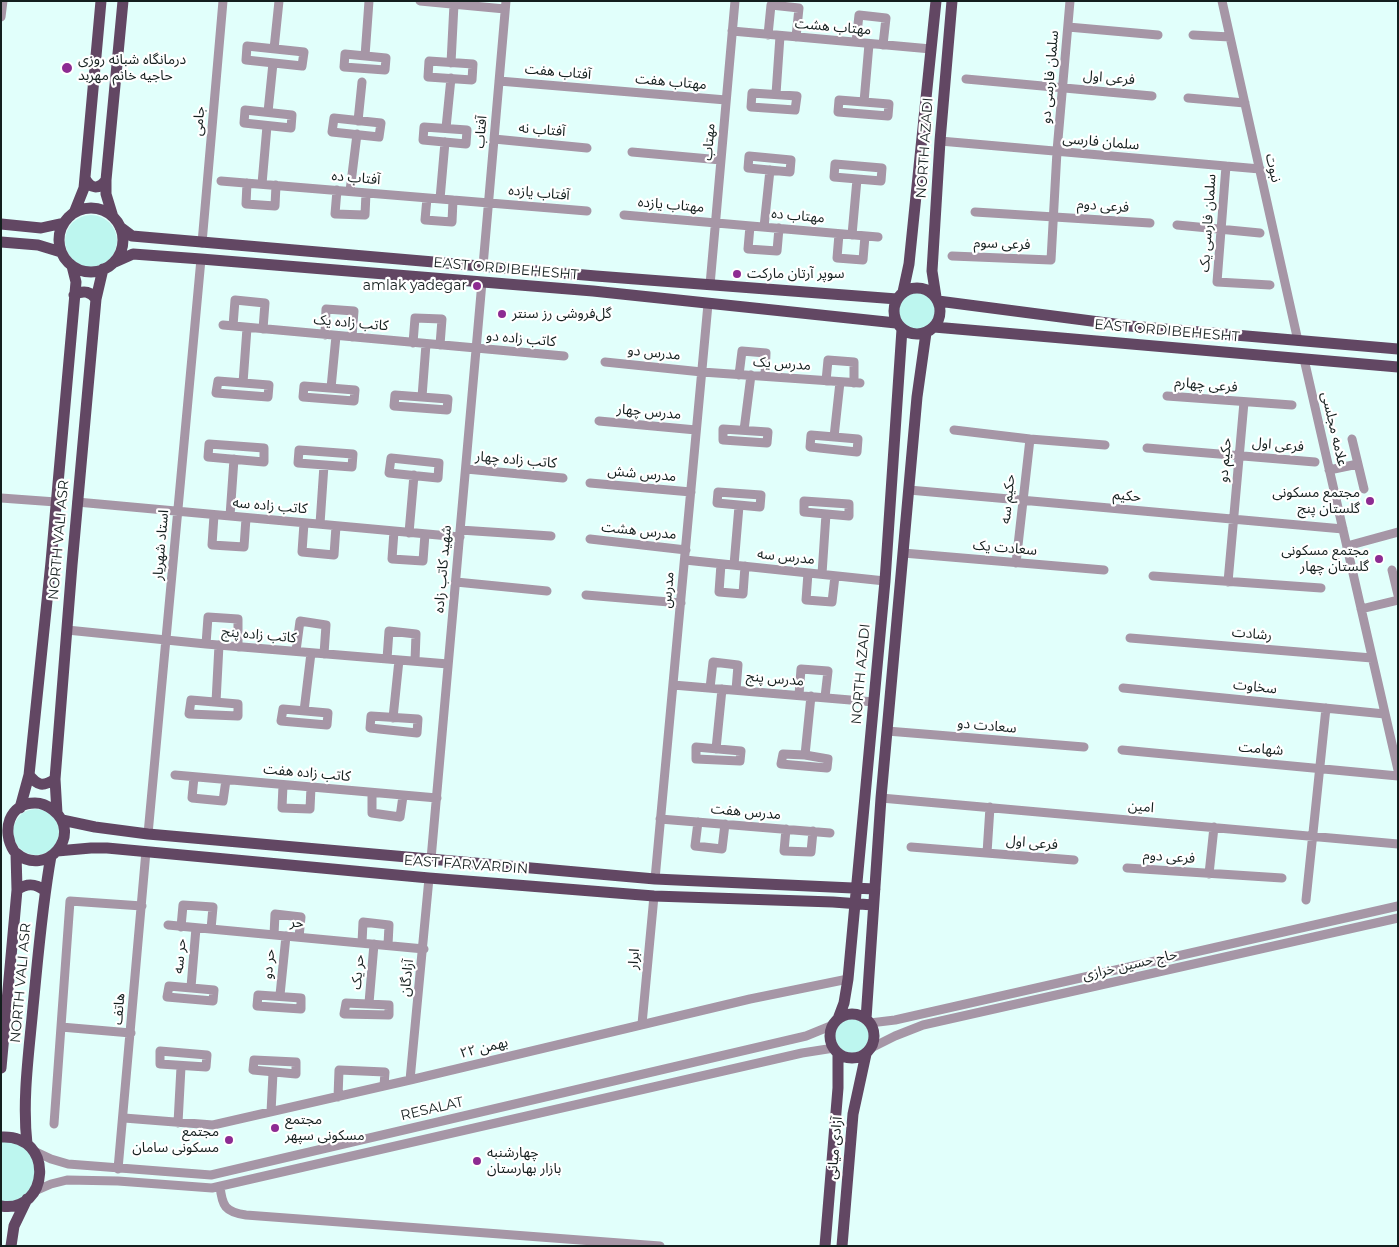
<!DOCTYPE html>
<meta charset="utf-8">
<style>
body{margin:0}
#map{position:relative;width:1399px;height:1247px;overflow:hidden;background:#e1fffb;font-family:Montserrat,sans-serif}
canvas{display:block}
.frame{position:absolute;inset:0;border:2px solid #141f1e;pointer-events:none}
</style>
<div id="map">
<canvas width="1399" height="1247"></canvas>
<div class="frame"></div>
</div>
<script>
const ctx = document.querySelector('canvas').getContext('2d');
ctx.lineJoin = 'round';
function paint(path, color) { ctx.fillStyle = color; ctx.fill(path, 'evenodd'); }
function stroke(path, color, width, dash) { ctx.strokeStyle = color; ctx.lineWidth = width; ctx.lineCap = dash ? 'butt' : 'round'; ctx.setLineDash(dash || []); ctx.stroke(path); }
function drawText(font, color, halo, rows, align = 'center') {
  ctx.font = font + ' Montserrat,"Noto Sans Arabic",sans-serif'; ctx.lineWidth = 4.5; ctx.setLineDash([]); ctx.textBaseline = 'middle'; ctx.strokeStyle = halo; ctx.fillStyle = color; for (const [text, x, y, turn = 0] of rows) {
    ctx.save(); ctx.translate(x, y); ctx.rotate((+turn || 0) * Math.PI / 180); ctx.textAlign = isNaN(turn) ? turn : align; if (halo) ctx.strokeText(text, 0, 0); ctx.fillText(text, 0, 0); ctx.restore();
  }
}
paint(new Path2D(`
 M65 241a26 26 0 1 1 52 0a26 26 0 1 1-52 0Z
 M898 311a19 19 0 1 1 38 0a19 19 0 1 1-38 0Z
 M13 832a23 23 0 1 1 46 0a23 23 0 1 1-46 0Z
 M835 1036a17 17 0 1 1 34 0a17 17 0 1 1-34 0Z
 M1,1141h10l18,10 8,18 -5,20 -15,12 -16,2z`), '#bdf6ef');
stroke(new Path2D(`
 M420,1l85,8
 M1222,1l76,340
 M1,17l2,-16
 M1068,27l90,8
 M732,31l199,18
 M768,35l3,-30 28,3 -3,29
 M1193,35l37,2
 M856,42l3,-27 27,3 -3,27
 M247,46l57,6 -2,14 -56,-6z
 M274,49l5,-48
 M345,54l41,4 -1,12 -41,-3z
 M365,56l4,-55
 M429,61l44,3 -1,16 -44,-3z
 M451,63l3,-59
 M966,79l186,17
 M499,81l227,19
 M752,93l45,3 -2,14 -44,-3z
 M776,94l4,-58
 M1188,98l57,5
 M839,100l50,4 -1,12 -50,-4z
 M864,102l5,-58
 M245,110l47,5 -1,13 -47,-5z
 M268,112l5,-49
 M334,118l47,5 -2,14 -47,-5z
 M358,121l4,-39
 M424,127l43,3 -1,14 -43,-4z
 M446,128l5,-50
 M494,139l93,9
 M940,141l320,28
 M632,152l89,8
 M749,156l42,4 -1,12 -42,-4z
 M835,164l47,4 -1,13 -47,-4z
 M1226,166l-9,116 53,3
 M221,181l366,30
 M247,183l-1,21 29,2 1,-21
 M262,184l5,-58
 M337,190l-2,24 30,1 1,-22
 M350,191l7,-57
 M427,198l-2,22 27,2 1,-22
 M440,199l5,-57
 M975,212l175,11
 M624,215l254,22
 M1177,225l83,8
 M750,226l-2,23 29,2 2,-23
 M764,227l6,-57
 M839,234l-2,24 26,2 2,-24
 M852,235l5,-56
 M202,243l21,-242
 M952,256l99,4 6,-109 13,-150
 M483,266l23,-265
 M710,285l25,-284
 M223,325l341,31
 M233,326l2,-26 30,3 -2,26
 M325,335l1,-26 28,2 -2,26
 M413,343l2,-25 27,1 -2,26
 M1304,359l94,411
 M605,362l97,10 158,11
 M739,375l3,-24 24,2 -1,23
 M218,381l51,4 -1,12 -52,-4z
 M826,381l2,-21 26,2v21
 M243,383l4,-55
 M304,386l51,4 -1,11 -51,-4z
 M331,388l5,-52
 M395,395l53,4 -1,11 -53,-4z
 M1167,396l125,9
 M422,397l4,-53
 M599,421l97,9
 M723,429l45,3 -1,11 -44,-3z
 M744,430l7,-55
 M954,430l76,9 75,6
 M811,435l47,4 -1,13 -47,-5z
 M834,437l6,-55
 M1352,439l12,50
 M209,444l55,4v14l-56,-5z
 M1147,448l168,14
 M299,450l54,4 -1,13 -54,-4z
 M391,458l48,5 -1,15 -49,-5z
 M466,469l97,9
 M1329,470l29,-6
 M590,483l101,9
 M909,490l434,39
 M718,492l43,3 -1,12 -43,-4z
 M1,498l55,4
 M804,501l45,3v12l-45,-4z
 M77,502l383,35
 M214,515l-2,30 32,2 2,-29
 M230,516l4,-57
 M304,523l-2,29 32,3 2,-29
 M320,524l4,-59
 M460,530l91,6
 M394,531l-2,28 31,2 2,-27
 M409,533l5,-58
 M590,539l96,11
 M1347,546l51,-14
 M903,553l201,17
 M685,560l200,21
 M1016,563l14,-124
 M721,564l-2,28 24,2 2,-28
 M734,565l5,-59
 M1392,570l6,25
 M808,573l-2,27 26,2 3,-26
 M822,574l4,-60
 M1153,576l168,12
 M456,582l91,9
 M1228,582l16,-180
 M586,595l95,8
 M1361,609l37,-9
 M67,630l139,14 242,20
 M1130,638l242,20
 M206,644l2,-27 30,2v28
 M296,651l4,-30 26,4 -2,29
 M387,659l2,-28 27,3 -1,27
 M673,685l201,17
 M710,688l3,-26 25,3 -2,25
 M1123,688l262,26
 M799,695l2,-26 27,2 -3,26
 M191,700l47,4v12l-49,-2z
 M216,702l3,-57
 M283,709l45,4 -1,12 -46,-4z
 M304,711l7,-58
 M371,716l47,3 -1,14 -47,-5z
 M393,718l6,-58
 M887,731l197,16
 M696,747l45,4 -1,10 -44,-2z
 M716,749l6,-60
 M1122,750l276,26
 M783,754l22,1 23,4 -1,9 -46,-4z
 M805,755l6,-59
 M175,775l262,23
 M194,777l-2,21 31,3 3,-21
 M283,785l-1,23 28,1 1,-22
 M372,793v20l28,4 3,-21
 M881,798l517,46
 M660,819l170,14
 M698,822l-3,24 27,3 3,-25
 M786,829l-2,22 27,1 2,-21
 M148,834l53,-575
 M911,847l163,13
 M987,853l3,-46
 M431,859l51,-577
 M1127,868l155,10
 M1209,874l5,-47
 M655,879l53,-575
 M1306,900l20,-192
 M168,925l256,24
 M181,927l2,-22 30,2 -2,22
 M274,935l1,-21 26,3 -2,20
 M362,943l1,-21 26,3 -1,20
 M169,986l45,4 -1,11 -46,-4z
 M191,987l5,-59
 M258,995l43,3v11l-44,-3z
 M280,995l6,-59
 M346,1003l43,2v10l-45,-1z
 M369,1003l5,-59
 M870,1023l25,-3 503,-114
 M642,1024l12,-128
 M61,1027l70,6
 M871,1048l24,-12 28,-11 475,-107
 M160,1051l47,4 -1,12 -46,-3z
 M254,1060l42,2v12l-43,-4z
 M410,1080l19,-202
 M338,1097l1,-27 46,2 -1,14
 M271,1112l2,-39
 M124,1118l89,7 197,-45 340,-81 98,-20
 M178,1123l3,-56
 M54,1124l16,-223 72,5
 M34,1151l17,8 17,5 143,11 595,-139 27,-11
 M118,1169l28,-318
 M220,1186c2,20 5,26 26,29l414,31
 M35,1191l16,-7 16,-4 51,1 94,7 590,-135 32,-5`), '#a696a6', 9);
stroke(new Path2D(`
 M85,178c5,11 14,12 21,2
 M59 240a32 32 0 1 1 64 0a32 32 0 1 1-64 0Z
 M74,213l10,-25 17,-187
 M113,217l-7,-23v-14l17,-179
 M1,224l40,4 23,-5
 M120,227l12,9 464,40 301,23
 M1,242l37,3 23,7
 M115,262l18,-8 68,5 392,32 303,32
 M894 311a23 23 0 1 1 46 0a23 23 0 1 1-46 0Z
 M903,292l6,-28 27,-263
 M74,295c9,-5 16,-4 22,4
 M936,297l-4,-26 8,-130 12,-140
 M938,301l192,25 268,23
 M934,327l464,40
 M29,775c9,11 14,12 26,4
 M20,808l9,-33 22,-213 25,-280 -4,-16
 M57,813l-2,-34 17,-214 24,-266 7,-30
 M62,820l33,7 53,7 507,45 220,10
 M14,851c-13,-20 -5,-48 21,-48 7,0 13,3 18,7 31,24 -7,69 -37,43
 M57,851l34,-3h16l322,30 225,18 179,6 40,3
 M17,890c10,-7 18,-7 28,1
 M830 1036a22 22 0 1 1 44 0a22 22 0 1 1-44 0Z
 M838,1019l6,-16 4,-24 37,-398 17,-252
 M866,1019l15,-221 36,-401 9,-64
 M1,1068l16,-178 -1,-37
 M1,1137c55,-3 48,77 0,69
 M27,1144c-5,-45 2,-92 6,-137 5,-50 9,-101 18,-151
 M11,1246l3,-20 13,-27
 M825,1246l13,-158v-34
 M842,1246l11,-132 13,-60`), '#624763', 11);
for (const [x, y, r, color] of [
 [67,68,6,"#8d2b92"],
 [737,274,5,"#8d2b92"],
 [477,286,5,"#8d2b92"],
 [502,314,5,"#8d2b92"],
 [1370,501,5,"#8d2b92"],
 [1379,559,5,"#8d2b92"],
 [275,1128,5,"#8d2b92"],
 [229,1140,5,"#8d2b92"],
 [477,1161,5,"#8d2b92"]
]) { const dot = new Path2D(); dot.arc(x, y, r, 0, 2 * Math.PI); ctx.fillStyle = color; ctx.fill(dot); stroke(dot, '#fff', 2); }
drawText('14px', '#141f1e', '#fff', [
 ["مهتاب هشت",833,27,5],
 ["آفتاب هفت",558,72,5],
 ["سلمان فارسی دو",1050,77,-85],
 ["فرعی اول",1109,78,5],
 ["مهتاب هفت",671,82,5],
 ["جامی",199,121,-85],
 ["آفتاب نه",542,130,5],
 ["آفتاب",481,132,-85],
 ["مهتاب",709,142,-85],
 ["سلمان فارسی",1101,142,5],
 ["NORTH AZADI",925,148,-86],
 ["نبوت",1273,168,77],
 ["آفتاب ده",356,178,5],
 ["آفتاب یازده",539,193,5],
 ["مهتاب یازده",671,205,5],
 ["فرعی دوم",1103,206,4],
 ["مهتاب ده",798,216,5],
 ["سلمان فارسی یک",1208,223,-86],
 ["فرعی سوم",1002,244,2],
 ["EAST ORDIBEHESHT",506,269,5],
 ["کاتب زاده یک",351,323,5],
 ["EAST ORDIBEHESHT",1167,331,5],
 ["کاتب زاده دو",521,339,5],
 ["مدرس دو",654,353,6],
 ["مدرس یک",782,364,4],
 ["فرعی چهارم",1206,385,5],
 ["مدرس چهار",649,412,5],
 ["علامه مجلسی",1334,429,77],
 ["فرعی اول",1278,445,5],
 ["کاتب زاده چهار",516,460,5],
 ["حکیم دو",1225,460,-85],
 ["مدرس شش",642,474,5],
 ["حکیم",1127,496,5],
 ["حکیم سه",1008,499,-84],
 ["کاتب زاده سه",270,506,5],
 ["مدرس هشت",639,531,6],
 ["NORTH VALI ASR",59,540,-85],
 ["استاد شهریار",161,545,-85],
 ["سعادت یک",1005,548,5],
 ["مدرس سه",786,557,6],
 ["شهید کاتب زاده",443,569,-85],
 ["مدرس",668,590,-85],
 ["رشادت",1252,634,5],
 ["کاتب زاده پنج",259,635,5],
 ["NORTH AZADI",861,674,-85],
 ["مدرس پنج",775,679,5],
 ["سخاوت",1255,687,6],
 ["سعادت دو",987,726,5],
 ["شهامت",1261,749,5],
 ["کاتب زاده هفت",307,773,5],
 ["امین",1141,807,5],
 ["مدرس هفت",746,812,5],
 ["فرعی اول",1032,843,5],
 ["فرعی دوم",1169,857,4],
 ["EAST FARVARDIN",466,865,4],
 ["حر",297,923,5],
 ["حر سه",180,956,-85],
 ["ابرار",634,959,-85],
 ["حر دو",269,964,-85],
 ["حاج حسین خرازی",1130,965,-13],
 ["حر یک",358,972,-85],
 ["آزادگان",407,978,-84],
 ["NORTH VALI ASR",21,983,-85],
 ["هاتف",119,1009,-85],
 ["۲۲ بهمن",484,1048,-14],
 ["RESALAT",432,1109,-13],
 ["آزادی میانی",835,1148,-85]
]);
drawText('14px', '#141f1e', '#fff', [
 ["درمانگاه شبانه‌ روزی",78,60],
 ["حاجیه‌ خانم مهربد",78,76],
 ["سوپر آرتان مارکت",747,274],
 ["amlak yadegar",467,286,"right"],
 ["گل‌فروشی رز سنتر",512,314],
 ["مجتمع مسکونی",1360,493,"right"],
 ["گلستان پنج",1360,509,"right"],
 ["مجتمع مسکونی",1369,551,"right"],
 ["گلستان چهار",1369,567,"right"],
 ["مجتمع",285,1120],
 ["مسکونی سپهر",285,1136],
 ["مجتمع",219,1132,"right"],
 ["مسکونی سامان",219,1148,"right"],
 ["چهارشنبه",487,1153],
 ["بازار بهارستان",487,1169]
], 'left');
</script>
